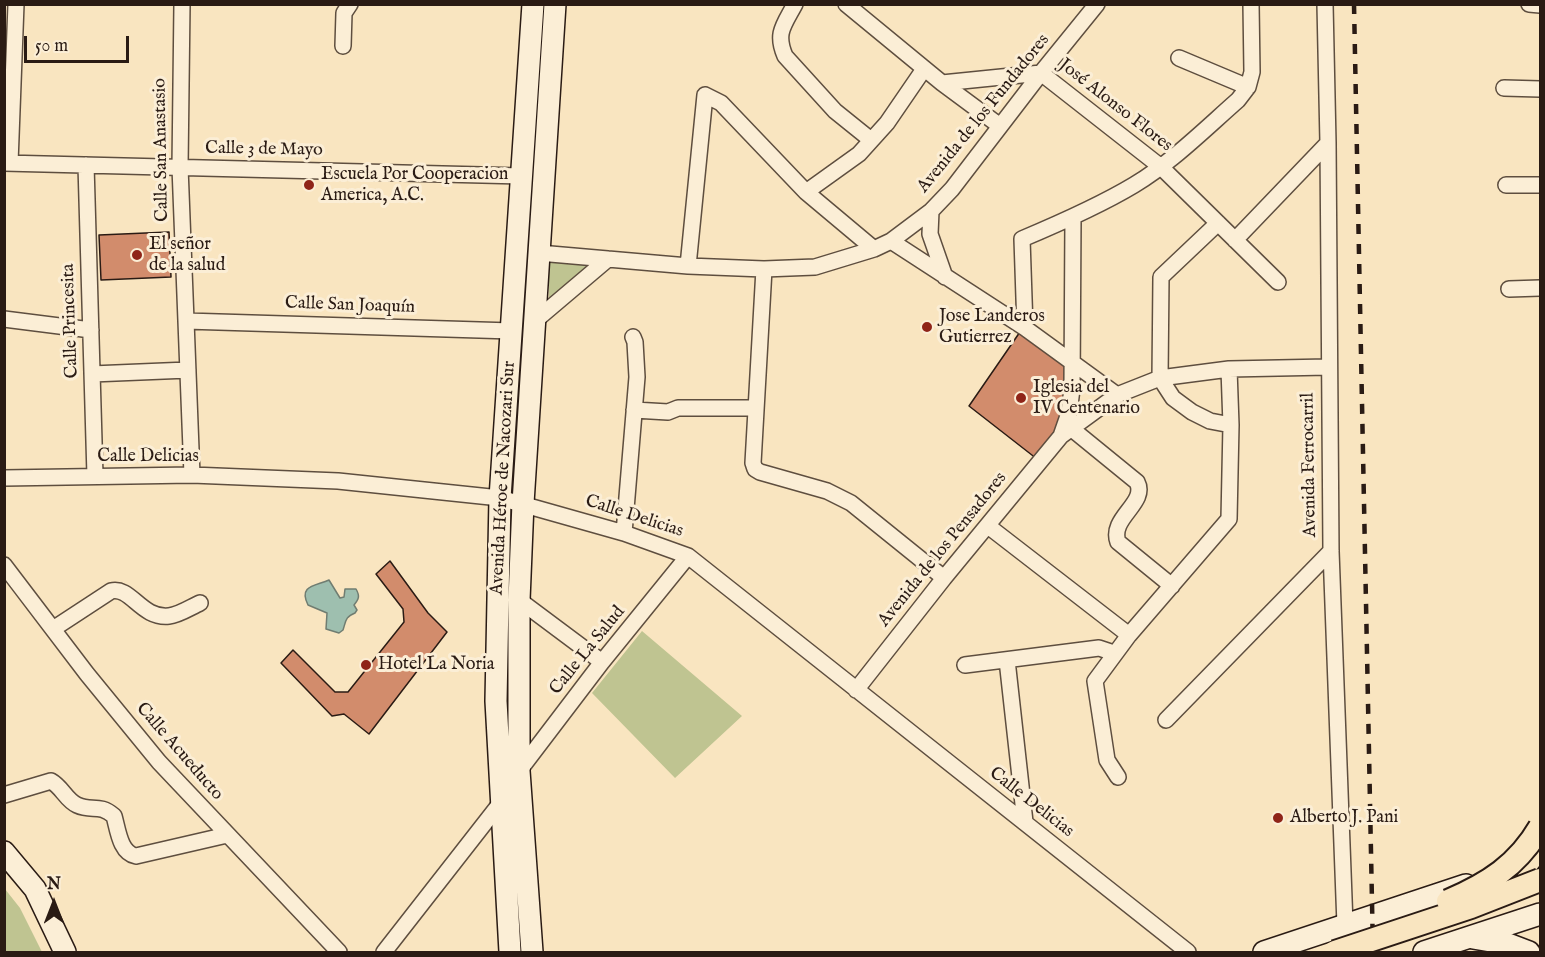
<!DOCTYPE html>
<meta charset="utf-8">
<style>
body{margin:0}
#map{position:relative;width:1545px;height:957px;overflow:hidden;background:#f9e5c0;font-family:"IM FELL English",serif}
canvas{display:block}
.frame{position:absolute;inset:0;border:6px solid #2a1b14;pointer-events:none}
.north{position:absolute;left:24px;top:873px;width:60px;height:60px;-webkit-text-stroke:4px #fbeed6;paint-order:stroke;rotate:0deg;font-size:16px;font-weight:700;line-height:24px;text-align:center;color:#2a1b14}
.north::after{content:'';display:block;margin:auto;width:21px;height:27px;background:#2a1b14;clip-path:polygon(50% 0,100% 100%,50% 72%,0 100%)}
.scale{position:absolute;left:24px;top:36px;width:105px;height:27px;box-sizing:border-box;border:3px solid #2a1b14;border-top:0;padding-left:8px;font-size:18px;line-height:21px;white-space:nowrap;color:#2a1b14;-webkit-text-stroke:4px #fbeed6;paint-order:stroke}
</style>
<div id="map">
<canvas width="1545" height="957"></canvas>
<div class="frame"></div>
<div class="north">N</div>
<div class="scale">50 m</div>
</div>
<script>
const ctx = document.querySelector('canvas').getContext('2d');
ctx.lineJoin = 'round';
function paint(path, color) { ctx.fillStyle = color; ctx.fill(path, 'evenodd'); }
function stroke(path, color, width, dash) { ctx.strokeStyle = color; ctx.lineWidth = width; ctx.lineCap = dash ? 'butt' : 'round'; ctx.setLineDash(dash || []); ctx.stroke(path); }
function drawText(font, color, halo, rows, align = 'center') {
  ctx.font = font + ' "IM FELL English",serif'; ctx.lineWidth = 6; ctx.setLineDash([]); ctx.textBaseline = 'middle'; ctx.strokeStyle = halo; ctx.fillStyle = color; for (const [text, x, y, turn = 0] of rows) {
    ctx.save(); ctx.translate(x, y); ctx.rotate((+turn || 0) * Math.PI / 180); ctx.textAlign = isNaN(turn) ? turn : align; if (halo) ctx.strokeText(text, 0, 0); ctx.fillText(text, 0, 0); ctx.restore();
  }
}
paint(new Path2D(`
 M549,258l49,4 -49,40z
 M642,631l100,85 -67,62 -83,-85z
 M5,889l15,19 22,44h-37z`), '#bfc491');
const water = new Path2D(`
 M329,580l11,18 4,-1 1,-8h11c4,7 3,10 -2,16l3,5 -2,3c-10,4 -9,8 -12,17l-4,3 -13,-4 1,-16 -19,-8c-10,-20 8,-19 21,-25z`);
paint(water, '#9ebfaf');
stroke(water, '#707d71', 1.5);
const building = new Path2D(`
 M169,232l2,45 -70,3 -2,-45z
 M1022,329l47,34 -3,51 -12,25 -17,20 -68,-53z
 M390,561l38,52 19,19 -78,102 -25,-20 -12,2 -51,-53 12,-13 42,42h13l56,-70 -1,-13 -27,-35z`);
paint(building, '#d28c6c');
stroke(building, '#2a1b14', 1.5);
const street = new Path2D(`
 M182,4l-2,163 12,308
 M795,4c-11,21 -20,29 -10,52l50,55 36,29
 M846,4l96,79 58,43
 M1325,4l3,139 3,408 14,374
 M1529,4l11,1
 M343,46l1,-33 6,-9
 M1179,58l69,29
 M942,83l99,-10 120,94 117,115
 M1504,88l36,1
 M4,163l518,13
 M10,163l6,-159
 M86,165l9,311
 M1506,185h34
 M806,192l53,-38 28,-31 37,-54
 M931,211l-1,23 15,43
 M1218,223l-57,54 -1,101 13,20 19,14 18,9 21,4
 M1235,240l93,-97
 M891,241l134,87 92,67
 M539,253l149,13 76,3 51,-2 59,-18 17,-8 40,-30 21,-22 89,-116 56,-69
 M688,266l17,-171 16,8 85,89 68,57
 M764,269l-11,194 2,6 5,3 67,19 24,12 93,75
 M1509,289l31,-1
 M4,319l87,11
 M536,320l72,-61
 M186,321l326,10
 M1025,328l-3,-89c38,-16 77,-33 112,-54 38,-23 71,-56 104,-85l10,-13 4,-15 -1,-68
 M92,374l96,-4
 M634,410l34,2 10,-4h77
 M1072,429l65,53c11,21 -28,36 -19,60l54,44
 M1061,436l8,-23 3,-24 1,-172
 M4,478l188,-3 146,6 162,17 124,35 64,23 500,396
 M988,526l141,109
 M624,533l13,-156 -2,-35 -2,-5
 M4,565l83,109 72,88 180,190
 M519,600l83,62
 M53,629l58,-38c20,-5 30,28 58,25 10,-1 22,-9 31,-13
 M1007,660l18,162
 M965,665l134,-17 15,5
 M856,690l88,-112 117,-142 56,-41 43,-17 69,-9 99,-2
 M1166,720l165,-169
 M519,771l83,-109 86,-106
 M1118,777l-11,-17 -12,-79 34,-46 100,-116 2,-94 -2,-56
 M4,795l47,-14c11,6 15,19 26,24 15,7 22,-2 37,11 4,14 6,37 22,40l91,-21
 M384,952l118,-151`);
const secondary = new Path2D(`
 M4,852l31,37 30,63
 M1473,938l35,6 21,8
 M510,952l-14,-251 4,-203 33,-494
 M532,952l-13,-181v-171l4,-97 32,-499
 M1264,952l202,-67
 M1424,952l116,-38`);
const primary = new Path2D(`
 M1525,866l15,-19`);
stroke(street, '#5e4e3f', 18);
stroke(secondary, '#2a1b14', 24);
stroke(primary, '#2a1b14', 26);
stroke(street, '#fbeed6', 15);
stroke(secondary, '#fbeed6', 21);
stroke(primary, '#f9e5c0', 22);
stroke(new Path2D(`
 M1354,4l19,948`), '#2a1b14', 4.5, [10, 10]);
const primaryBridge = new Path2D(`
 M1448,901c40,-17 70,-36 92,-74
 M1335,952l136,-45 69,-27`);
stroke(primaryBridge, '#2a1b14', 26, []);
stroke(primaryBridge, '#f9e5c0', 22);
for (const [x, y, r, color] of [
 [309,185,6,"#8f2418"],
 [137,255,6,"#8f2418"],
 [927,327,6,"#8f2418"],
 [1021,398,6,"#8f2418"],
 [366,665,6,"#8f2418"],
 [1278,818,6,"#8f2418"]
]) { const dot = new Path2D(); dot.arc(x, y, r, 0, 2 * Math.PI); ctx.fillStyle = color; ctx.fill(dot); stroke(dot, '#fbeed6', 2); }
drawText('18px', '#2a1b14', '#fbeed6', [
 ["José Alonso Flores",1115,106,38],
 ["Avenida de los Fundadores",984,114,-51],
 ["Calle San Anastasio",162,150,-91],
 ["Calle 3 de Mayo",264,150,1],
 ["Calle San Joaquín",350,306,2],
 ["Calle Princesita",71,321,-92],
 ["Calle Delicias",148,457],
 ["Avenida Ferrocarril",1310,465,-91],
 ["Avenida Héroe de Nacozari Sur",504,478,-87],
 ["Calle Delicias",634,517,18],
 ["Avenida de los Pensadores",943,550,-51],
 ["Calle La Salud",588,651,-51],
 ["Calle Acueducto",179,752,49],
 ["Calle Delicias",1031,803,38]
]);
drawText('18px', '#2a1b14', '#fbeed6', [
 ["Escuela Por Cooperacion",321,175],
 ["America, A.C.",321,196],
 ["El señor",149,245],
 ["de la salud",149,266],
 ["Jose Landeros",939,317],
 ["Gutierrez",939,338],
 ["Iglesia del",1033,388],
 ["IV Centenario",1033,409],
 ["Hotel La Noria",378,665],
 ["Alberto J. Pani",1290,818]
], 'left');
</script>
